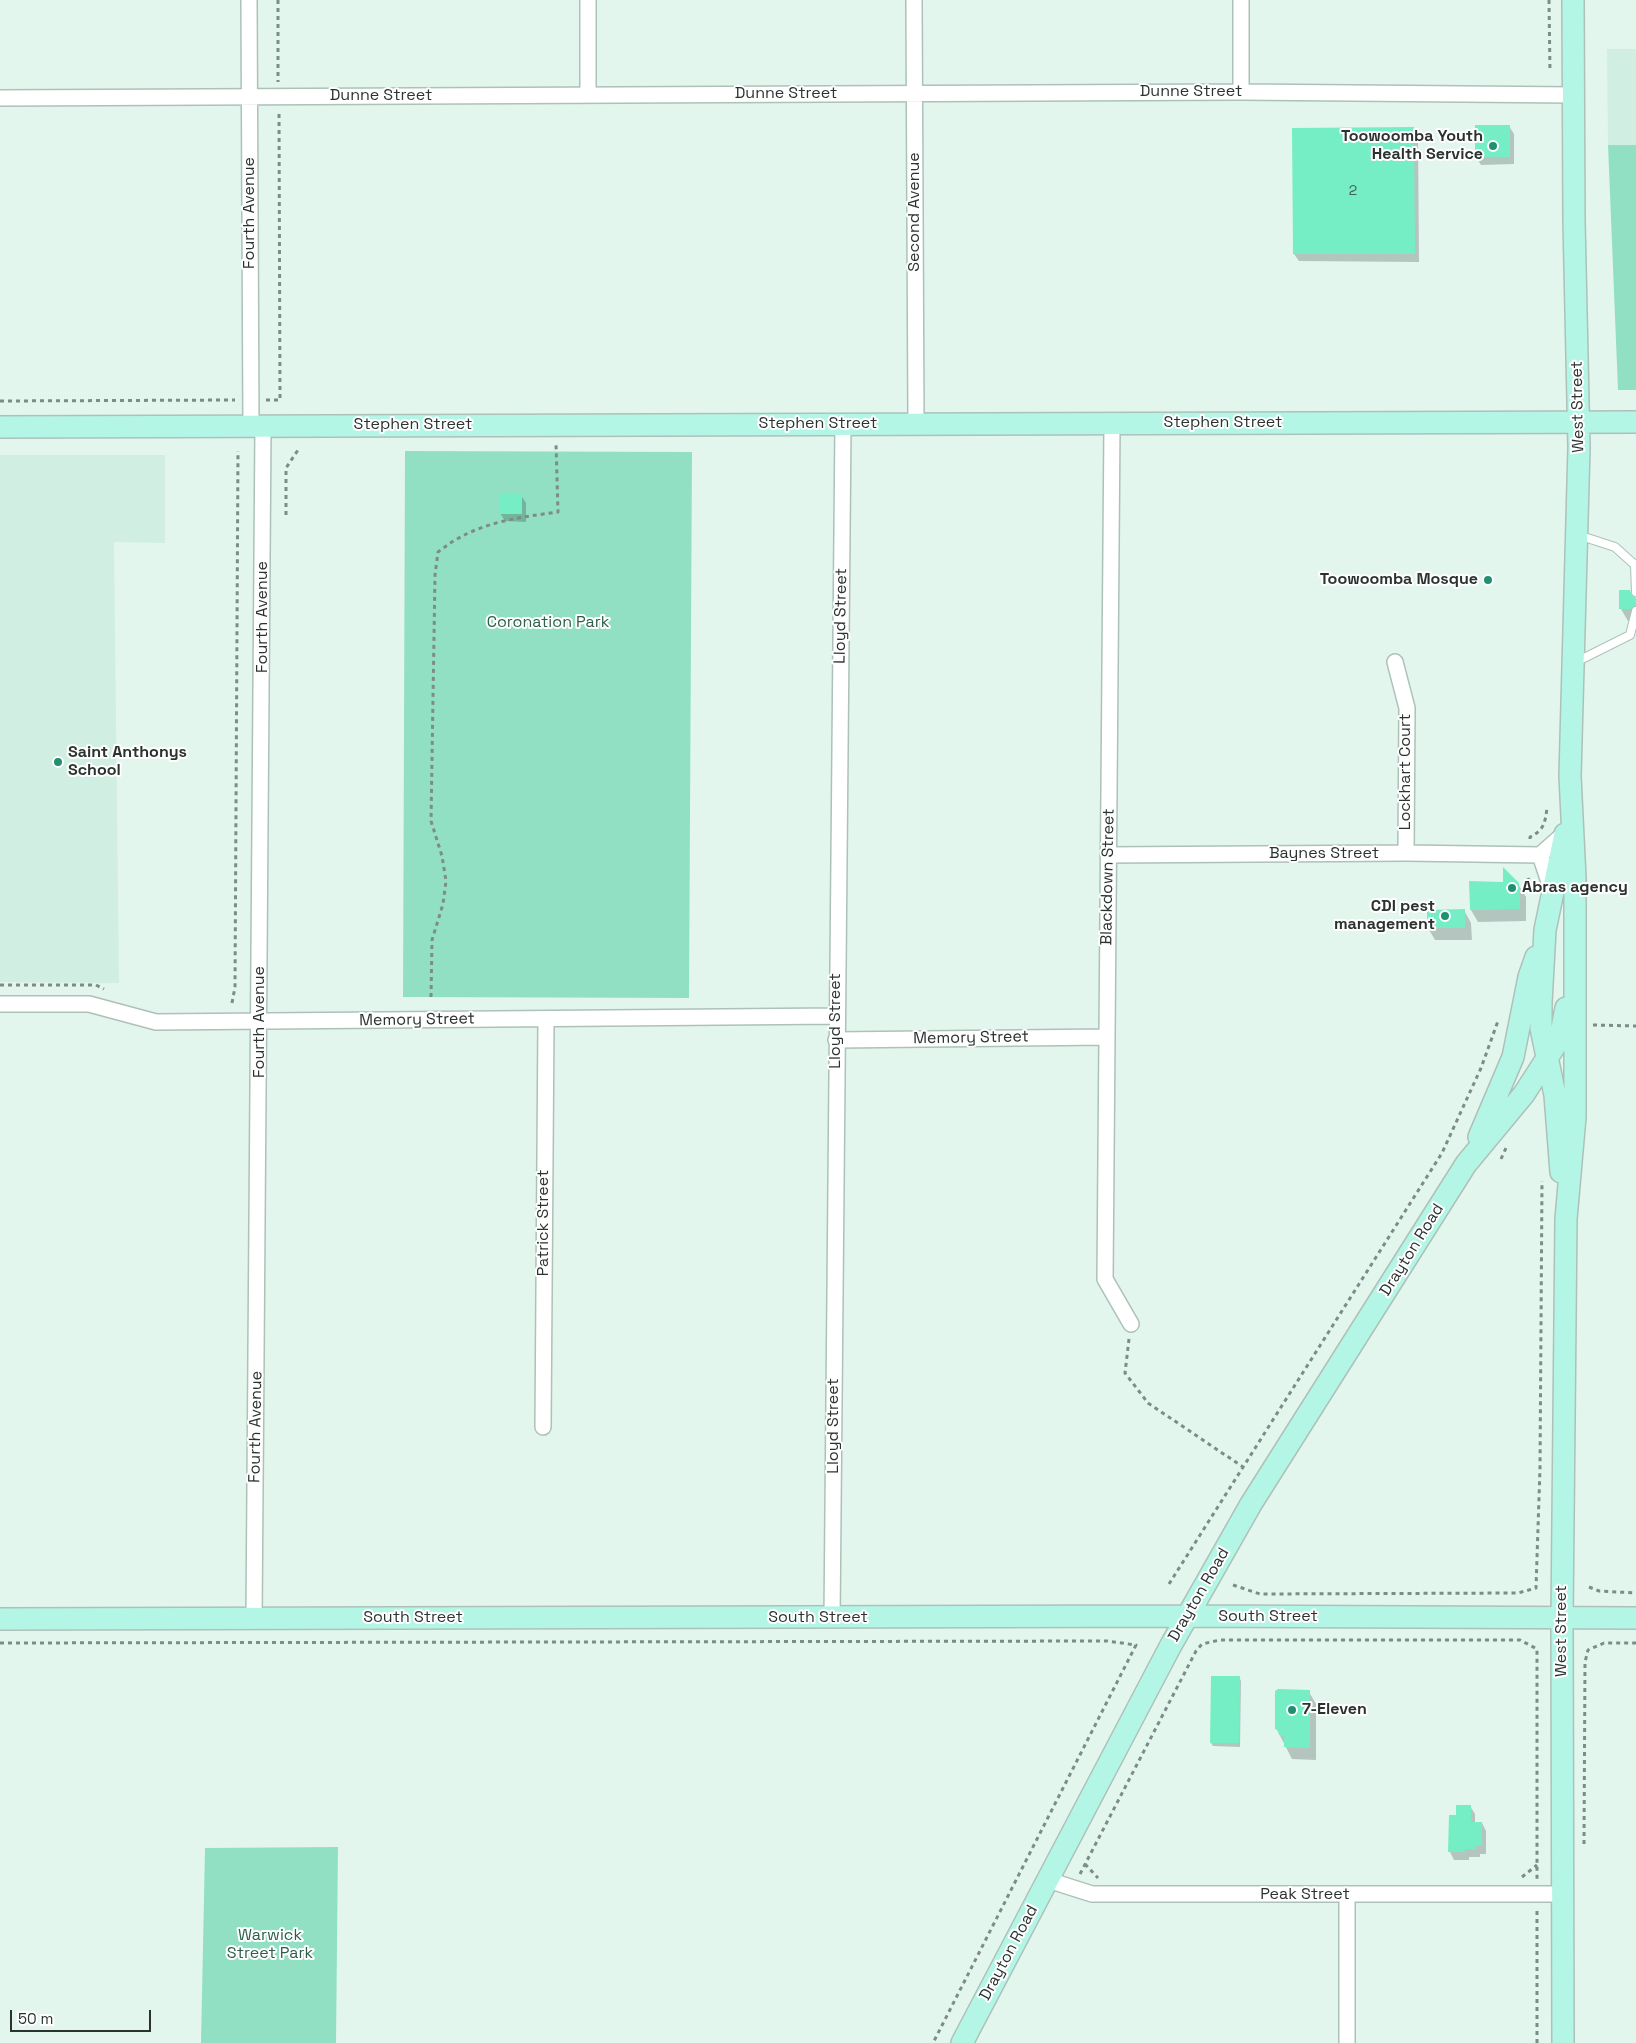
<!DOCTYPE html>
<style>
body{margin:0}
#map{position:relative;width:1636px;height:2043px;overflow:hidden;background:#e2f6ee;font-family:"Space Grotesk",sans-serif}
canvas{display:block}
.scale{position:absolute;left:10px;top:2010px;width:141px;height:22px;box-sizing:border-box;border:2px solid #2b3330;border-top:0;padding-left:6px;font-size:15px;line-height:18px;white-space:nowrap;color:#2b3330;-webkit-text-stroke:4px #fefefe;paint-order:stroke}
</style>
<div id="map">
<canvas width="1636" height="2043"></canvas>
<div class="scale">50 m</div>
</div>
<script>
const ctx = document.querySelector('canvas').getContext('2d');
ctx.lineJoin = 'round';
function paint(path, color) { ctx.fillStyle = color; ctx.fill(path, 'evenodd'); }
function stroke(path, color, width, dash) { ctx.strokeStyle = color; ctx.lineWidth = width; ctx.lineCap = dash ? 'butt' : 'round'; ctx.setLineDash(dash || []); ctx.stroke(path); }
function drawText(font, color, halo, rows, align = 'center') {
  ctx.font = font + ' "Space Grotesk",sans-serif'; ctx.lineWidth = 4; ctx.setLineDash([]); ctx.textBaseline = 'middle'; ctx.strokeStyle = halo; ctx.fillStyle = color; for (const [text, x, y, turn = 0] of rows) {
    ctx.save(); ctx.translate(x, y); ctx.rotate((+turn || 0) * Math.PI / 180); ctx.textAlign = isNaN(turn) ? turn : align; if (halo) ctx.strokeText(text, 0, 0); ctx.fillText(text, 0, 0); ctx.restore();
  }
}
paint(new Path2D(`
 M1607,49h29v96h-28z
 M0,455h165v88l-51,-1 5,441 -119,-1z`), '#d1eee2');
paint(new Path2D(`
 M1608,145h28v245h-18z
 M405,451l287,1 -3,546 -286,-1z
 M338,1847l-2,196h-135l4,-195z`), '#92e0c3');
paint(new Path2D(`
 M1509,126l5,8v30l-33,1 -5,-8z
 M1414,128l4,8 1,126 -120,-1 -5,-7z
 M521,495l5,8v19l-21,-1 -5,-8z
 M1633,598l3,1v22h-8l-7,-12z
 M1518,884l8,13v24l-48,1 -7,-12z
 M1464,910l7,13 1,17h-37l-7,-12v-17z
 M1239,1677l2,4 -1,66 -27,-1 -2,-3z
 M1309,1692l7,12v56l-24,-1 -16,-31z
 M1470,1806l5,8v9h7l4,8v23h-6v3h-11v3h-15l-4,-8 7,-36z`), '#0003');
paint(new Path2D(`
 M1475,125h35v32h-35z
 M1414,127l1,127h-122l-1,-126z
 M499,493h23v21h-23z
 M1619,590h11l2,5 4,3v8l-5,3h-12z
 M1503,867l16,16 1,26 -50,1 -1,-29 34,1z
 M1465,909v19h-38v-18z
 M1211,1676h29l-1,67h-29z
 M1278,1689l32,1v58l-26,-1v-11l-5,-1 -1,-5 -3,-1v-38z
 M1456,1805h15v17h11v24h-6v3h-11v3h-17l1,-37h7z`), '#75eec5');
const lane = new Path2D(`
 M1578,535l37,12 20,18 1,27
 M1576,662l54,-27 6,-24`);
const street = new Path2D(`
 M249,0l2,426
 M588,0v95
 M914,0l2,423
 M1241,0v92
 M0,98l1241,-6 332,3
 M1112,424l-7,855 26,45
 M1395,662l12,46 -1,145
 M1108,855l298,-2 134,2 25,-22
 M1540,855l12,36
 M0,1004h89l67,18 680,-6
 M836,1040l270,-3
 M543,1427l3,-408
 M254,1618l9,-1192
 M832,1618l11,-1194
 M1048,1880l44,14h472
 M1347,2043v-148`);
const secondary = new Path2D(`
 M0,427l1636,-5
 M1479,1137l34,-80 16,-80 7,-20
 M1561,1172l-6,-77 -14,-67v-25l4,-73 20,-96
 M0,1619l1187,-3 449,2
 M962,2043l209,-398 80,-141 215,-340 58,-70 36,-56 6,-30
 M1563,2043l-1,-424 4,-400 9,-102v-239l-5,-102 9,-329 -5,-226 -1,-221`);
stroke(lane, '#adc1b9', 10);
stroke(street, '#adc1b9', 18);
stroke(secondary, '#adc1b9', 24);
stroke(new Path2D(`
 M278,0v82
 M1549,0l1,72
 M266,400h14l-1,-287
 M0,401l235,-1
 M286,515v-47l12,-18
 M1530,839v-2c14,-7 15,-14 17,-29
 M1528,878l5,12
 M0,985h96l8,4
 M431,997l1,-57 11,-36 3,-23 -4,-25 -11,-35 4,-246 3,-23c36,-29 76,-34 120,-40l-2,-68
 M232,1003l3,-16 3,-536
 M1593,1025l43,1
 M1501,1159l5,-11
 M1129,1339l-4,34 23,30 95,64
 M1169,1584l273,-431 39,-85 17,-47
 M1233,1585l27,9 258,-1 18,-5 4,-120 2,-287
 M1589,1587l10,4 37,2
 M0,1643l1107,-2 29,4 -203,398
 M1584,1844l1,-182 3,-12 16,-7h32
 M1085,1864l13,14
 M1080,1874l116,-223 6,-7 18,-4h300l17,9v230
 M1522,1877l15,-12
 M1537,2043v-132`), '#7e8c87', 3, [4, 4]);
stroke(lane, '#fff', 8);
stroke(street, '#fff', 15);
stroke(secondary, '#b4f6e6', 21);
for (const [x, y, r, color] of [
 [1493,146,5,"#219070"],
 [1488,580,5,"#219070"],
 [58,762,5,"#219070"],
 [1512,888,5,"#219070"],
 [1445,916,5,"#219070"],
 [1292,1710,5,"#219070"]
]) { const dot = new Path2D(); dot.arc(x, y, r, 0, 2 * Math.PI); ctx.fillStyle = color; ctx.fill(dot); stroke(dot, '#fefefe', 2); }
drawText('14px', '#3e6255', null, [
 ["2",1353,191]
]);
drawText('16px', '#2b3330', '#fefefe', [
 ["Dunne Street",1191,92],
 ["Dunne Street",786,94],
 ["Dunne Street",381,96],
 ["Second Avenue",915,212,-90],
 ["Fourth Avenue",250,213,-90],
 ["West Street",1578,407,-91],
 ["Stephen Street",1223,423],
 ["Stephen Street",818,424],
 ["Stephen Street",413,425],
 ["Lloyd Street",841,616,-89],
 ["Fourth Avenue",263,617,-90],
 ["Lockhart Court",1406,772,-90],
 ["Baynes Street",1324,854],
 ["Blackdown Street",1108,877,-89],
 ["Memory Street",417,1020,-1],
 ["Lloyd Street",836,1021,-90],
 ["Fourth Avenue",260,1022,-90],
 ["Memory Street",971,1038,-1],
 ["Patrick Street",544,1223,-90],
 ["Drayton Road",1412,1250,-58],
 ["Lloyd Street",834,1426,-90],
 ["Fourth Avenue",256,1427,-89],
 ["Drayton Road",1199,1595,-60],
 ["South Street",1268,1617],
 ["South Street",413,1618],
 ["South Street",818,1618],
 ["West Street",1562,1631,-90],
 ["Peak Street",1305,1895],
 ["Drayton Road",1009,1953,-62]
]);
drawText('bold 16px', '#2b3330', '#fefefe', [
 ["Toowoomba Youth",1483,137],
 ["Health Service",1483,155],
 ["Toowoomba Mosque",1478,580],
 ["Saint Anthonys",68,753,"left"],
 ["School",68,771,"left"],
 ["Abras agency",1522,888,"left"],
 ["CDI pest",1435,907],
 ["management",1435,925],
 ["7-Eleven",1302,1710,"left"]
], 'right');
drawText('16px', '#2d5f4e', '#fefefe', [
 ["Coronation Park",548,623],
 ["Warwick",270,1936],
 ["Street Park",270,1954]
]);
</script>
